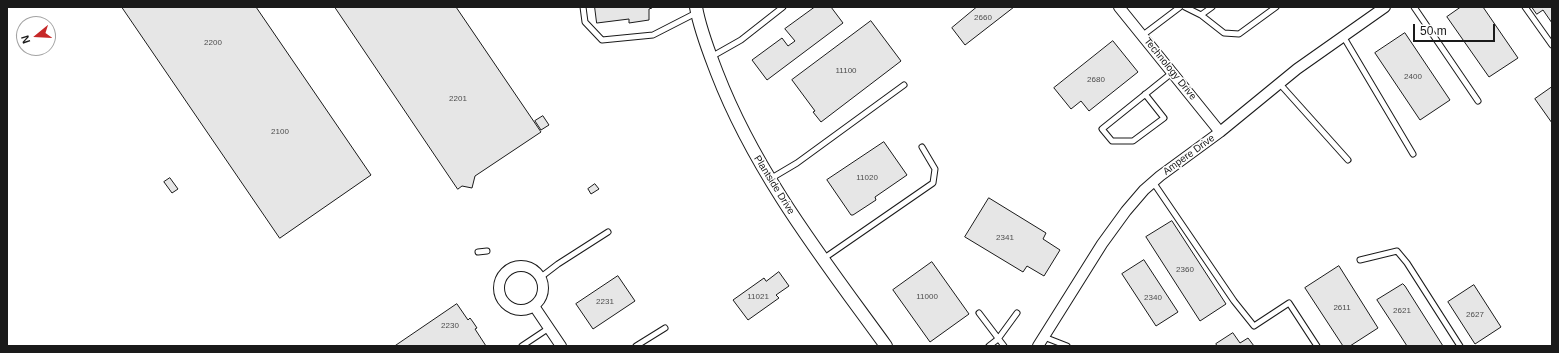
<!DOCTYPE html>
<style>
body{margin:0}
#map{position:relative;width:1559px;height:353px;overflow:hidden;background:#fff;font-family:Arial,sans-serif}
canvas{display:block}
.frame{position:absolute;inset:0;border:8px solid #1a1a1a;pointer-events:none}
.north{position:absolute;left:16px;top:16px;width:40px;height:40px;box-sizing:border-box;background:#fff;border:1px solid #a3a3a3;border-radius:50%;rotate:252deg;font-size:11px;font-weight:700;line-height:16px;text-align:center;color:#1a1a1a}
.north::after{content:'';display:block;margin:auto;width:14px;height:18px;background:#c62828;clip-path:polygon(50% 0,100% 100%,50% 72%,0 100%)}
.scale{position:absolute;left:1413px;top:24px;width:82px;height:18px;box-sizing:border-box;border:2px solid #1a1a1a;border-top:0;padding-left:5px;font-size:12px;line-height:14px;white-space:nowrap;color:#1a1a1a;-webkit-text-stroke:3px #fff;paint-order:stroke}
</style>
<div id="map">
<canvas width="1559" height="353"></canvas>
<div class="frame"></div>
<div class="north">N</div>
<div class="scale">50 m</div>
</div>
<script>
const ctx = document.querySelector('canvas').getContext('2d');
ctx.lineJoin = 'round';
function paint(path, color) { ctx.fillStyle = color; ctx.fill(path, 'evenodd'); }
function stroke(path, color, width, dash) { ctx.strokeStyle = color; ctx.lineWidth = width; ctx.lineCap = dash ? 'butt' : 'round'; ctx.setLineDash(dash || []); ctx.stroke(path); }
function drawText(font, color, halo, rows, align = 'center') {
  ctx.font = font + ' Arial,sans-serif'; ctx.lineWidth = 3; ctx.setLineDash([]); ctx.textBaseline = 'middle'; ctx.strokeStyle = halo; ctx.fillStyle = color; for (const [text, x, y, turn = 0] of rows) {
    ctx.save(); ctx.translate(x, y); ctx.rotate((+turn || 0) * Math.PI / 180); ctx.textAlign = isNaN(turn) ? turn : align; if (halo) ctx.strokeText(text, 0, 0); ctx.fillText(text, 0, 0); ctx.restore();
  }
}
const building = new Path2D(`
 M122,7h134l115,168 -91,63z
 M335,7h121l85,125 -66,44 -3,12 -10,-2 -4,3z
 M595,7h57v1l-3,1v11l-20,3v-4l-32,4z
 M815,7h16l12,16 -76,57 -15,-20 30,-22 6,8 7,-5 -10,-12z
 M977,7h37l-49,38 -13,-17z
 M1461,7h22l35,51 -29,19 -42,-60z
 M1532,7h20v16l-9,-13 -6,4z
 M871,21l30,40 -80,61 -8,-10 2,-1 -23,-31z
 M1405,33l45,67 -30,20 -45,-67z
 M1113,41l25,31 -49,39 -8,-10 -10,8 -17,-21z
 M1552,87v36l-17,-24z
 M543,116l6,9 -8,5 -6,-9z
 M884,142l23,33 -32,22 1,3 -23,15h-2l-24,-35z
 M170,178l8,11 -6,4 -8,-11z
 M595,184l4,5 -8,5 -3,-5z
 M989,198l57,35 -3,6 17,11 -16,26 -17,-10 -4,6 -58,-35z
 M1172,221l54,83 -26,17 -54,-84z
 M1144,260l34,52 -22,14 -34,-52z
 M932,262l37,52 -39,28 -37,-52z
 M1339,266l39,62 -28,18h-7l-38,-58z
 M779,272l10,14 -13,9 3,3 -31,22 -15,-20 31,-22 2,3z
 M618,276l17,25 -42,28 -17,-25z
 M1403,284l2,2 38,60h-36l-9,-14 -21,-32z
 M1474,285l27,42 -26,17 -27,-42z
 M457,304l11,16 2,-2 3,4 4,6 -2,1 11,17h-91z
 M1233,333l7,10 8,-5 6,8h-37l-1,-2z`);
paint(building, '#e6e6e6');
stroke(building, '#1a1a1a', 1);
const service = new Path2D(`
 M583,7l2,15 17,18 51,-5 43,-22
 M1185,7l16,8 23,18 15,1 37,-27
 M1414,7l64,94
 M1525,7l27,38
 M1201,15l11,-8
 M1143,35l37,-28
 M1343,36l70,118
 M711,57l30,-17 42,-33
 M1279,83l69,77
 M1145,94l19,24 -31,23h-21l-10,-12 71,-57
 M770,179l27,-16 107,-78
 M1153,182l81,119 20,25 35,-23 28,43
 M478,252l9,-1
 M823,259l110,-76 2,-14 -13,-22
 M1360,260l37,-9 10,12 53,83
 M541,277l17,-13 50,-32
 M979,313l25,33
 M1044,337l23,9
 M522,346l27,-18
 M636,346l29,-18
 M989,346l9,-7 19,-26`);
const minor = new Path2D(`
 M1119,7l101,125
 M499 288a22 22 0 1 1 44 0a22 22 0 1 1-44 0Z
 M534,306l27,40
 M1038,346l64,-102 24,-33 18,-21 16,-14 60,-44 77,-63 88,-62`);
const tertiary = new Path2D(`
 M696,7c4,23 13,45 21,66 39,101 106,186 169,273`);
stroke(service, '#1a1a1a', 7);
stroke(minor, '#1a1a1a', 12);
stroke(tertiary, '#1a1a1a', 14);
stroke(service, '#fff', 5);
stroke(minor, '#fff', 10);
stroke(tertiary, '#fff', 12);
drawText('8px', '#4d4d4d', null, [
 ["2660",983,18],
 ["2200",213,43],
 ["11100",846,71],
 ["2400",1413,77],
 ["2680",1096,80],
 ["2201",458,99],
 ["2100",280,132],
 ["11020",867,178],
 ["2341",1005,238],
 ["2360",1185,270],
 ["11021",758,297],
 ["11000",927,297],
 ["2340",1153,298],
 ["2231",605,302],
 ["2611",1342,308],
 ["2621",1402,311],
 ["2627",1475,315],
 ["2230",450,326]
]);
drawText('10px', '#1a1a1a', '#fff', [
 ["Technology Drive",1170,69,51],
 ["Ampere Drive",1189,155,-36],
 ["Plantside Drive",774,185,58]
]);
</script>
